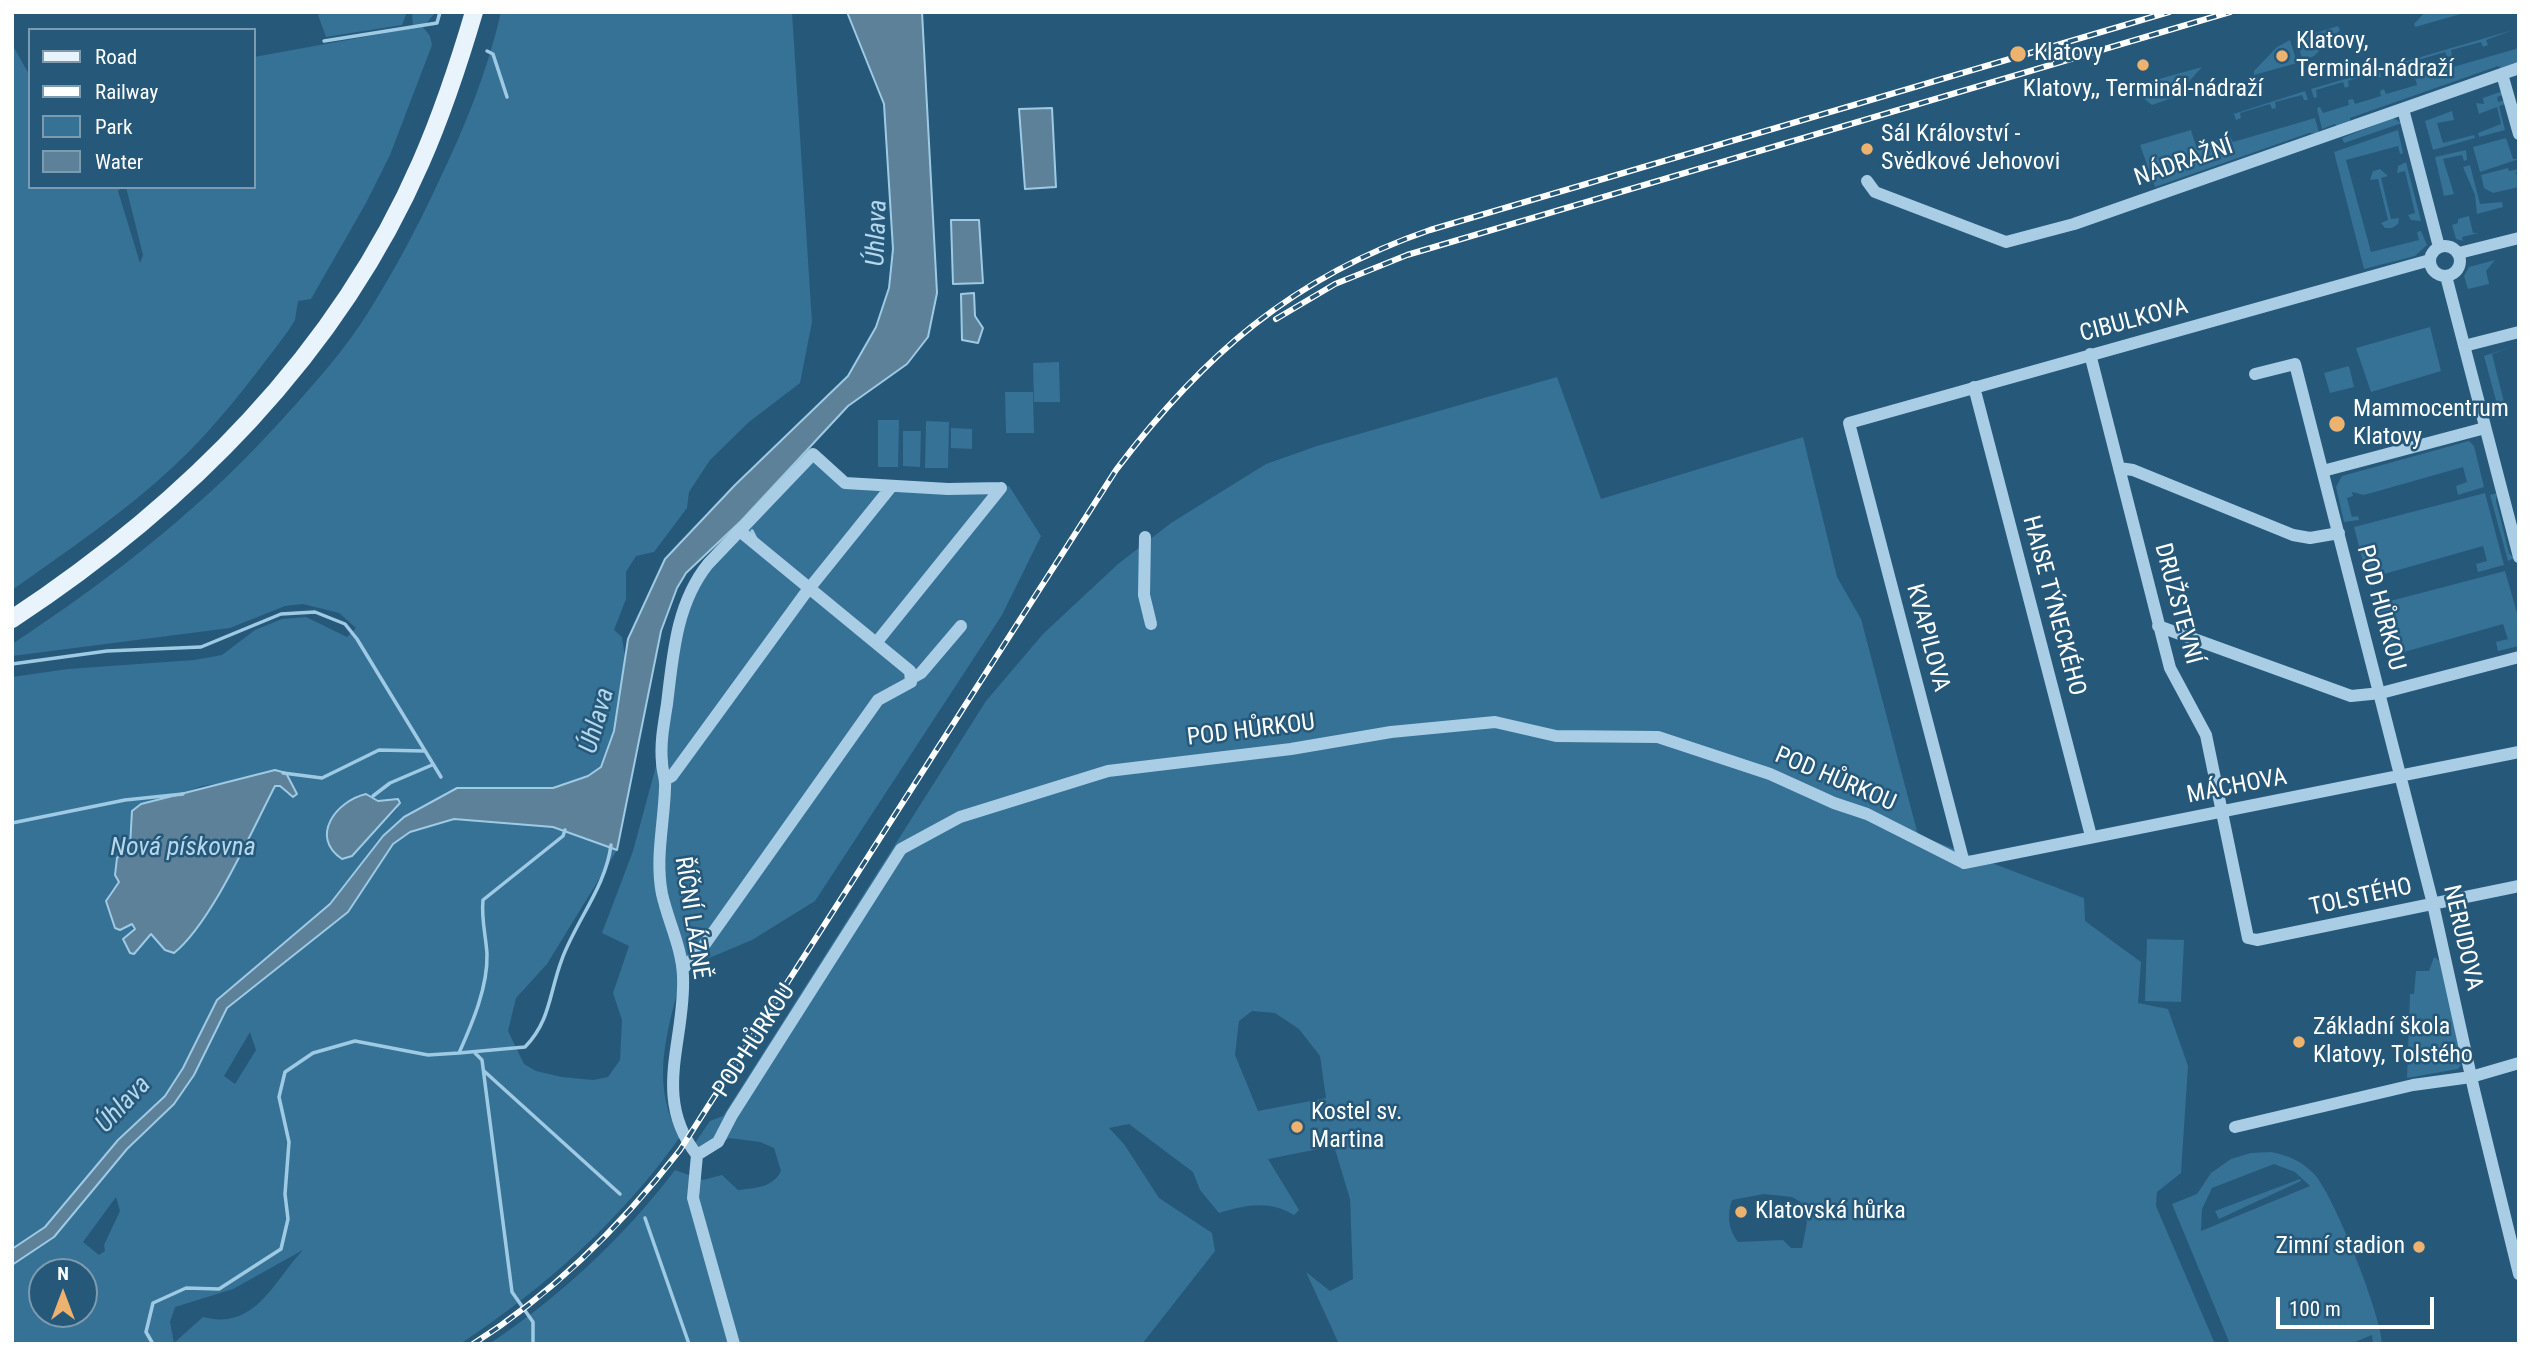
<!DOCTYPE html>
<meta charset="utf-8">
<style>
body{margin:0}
#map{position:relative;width:2531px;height:1356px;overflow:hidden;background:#26587a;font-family:"Roboto Condensed",sans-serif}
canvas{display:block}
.frame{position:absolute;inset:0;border:14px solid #fff;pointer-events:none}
.legend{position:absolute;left:28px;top:28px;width:228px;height:161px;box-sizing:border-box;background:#26587a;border:2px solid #7d9baf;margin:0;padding:9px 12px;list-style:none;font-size:21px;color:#fff}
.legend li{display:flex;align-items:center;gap:14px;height:35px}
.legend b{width:35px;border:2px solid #7d9baf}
.north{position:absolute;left:28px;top:1258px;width:70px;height:70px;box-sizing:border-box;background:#26587a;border:2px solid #7d9baf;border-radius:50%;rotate:0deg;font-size:19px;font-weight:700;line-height:28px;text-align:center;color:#fff}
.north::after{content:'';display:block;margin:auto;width:24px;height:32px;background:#edb36e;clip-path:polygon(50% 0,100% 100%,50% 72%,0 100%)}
.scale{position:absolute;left:2276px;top:1297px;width:158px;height:32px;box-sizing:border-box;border:4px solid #fff;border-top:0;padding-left:9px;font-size:21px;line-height:24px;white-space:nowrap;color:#fff;-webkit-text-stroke:5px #26587a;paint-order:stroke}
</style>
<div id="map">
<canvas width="2531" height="1356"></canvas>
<div class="frame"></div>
<ul class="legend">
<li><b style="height:9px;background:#e9f3fc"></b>Road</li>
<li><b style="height:9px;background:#fff"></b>Railway</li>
<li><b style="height:19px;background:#367196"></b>Park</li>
<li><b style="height:19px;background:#5d8199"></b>Water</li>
</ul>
<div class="north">N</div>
<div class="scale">100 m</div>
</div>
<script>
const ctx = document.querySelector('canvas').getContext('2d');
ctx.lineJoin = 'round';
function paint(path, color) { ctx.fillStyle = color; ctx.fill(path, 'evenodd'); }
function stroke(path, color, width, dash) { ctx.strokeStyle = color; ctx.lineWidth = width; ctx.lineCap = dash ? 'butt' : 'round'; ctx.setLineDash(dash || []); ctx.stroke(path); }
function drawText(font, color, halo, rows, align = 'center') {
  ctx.font = font + ' "Roboto Condensed",sans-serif'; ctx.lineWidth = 5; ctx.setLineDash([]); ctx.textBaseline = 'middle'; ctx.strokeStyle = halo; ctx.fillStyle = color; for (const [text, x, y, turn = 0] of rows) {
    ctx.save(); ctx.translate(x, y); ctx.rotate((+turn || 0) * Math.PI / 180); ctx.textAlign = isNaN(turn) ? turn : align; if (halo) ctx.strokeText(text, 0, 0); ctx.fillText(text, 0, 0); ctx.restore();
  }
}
paint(new Path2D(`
 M317,12h90l-5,13 -76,12z
 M412,12h24l-13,15 7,9 2,9 -42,110 -24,48 -55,96 -13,2 -3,19 -7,11c-35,47 -71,95 -114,135 -50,47 -107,85 -162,124v-546l18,32v111h93l-5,4 22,72 3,-8 -17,-68h128v-130l159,-29z
 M501,12h291l20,310 -12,61 -51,39 -39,38 -21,32 -2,16 -33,44 -18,4 -10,16v27l-12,31 8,7 3,20 -11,74 -13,36 -13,9 -35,12h-96l-53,29 -21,19 -53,68 -113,96 -34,68 -18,28 -47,44 -73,87 -33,22v-572l56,-8 126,-9 28,-5 33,-25 27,-11 24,-2 41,20 9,-9 -17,-15 -36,-9 -18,2 -55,22 -218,28v-12c102,-67 194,-139 275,-230 29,-32 59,-66 82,-103 25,-40 48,-83 68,-126 27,-56 50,-112 64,-173zM286,773l2,22 -8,-9h-5l-117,156 -7,-8 -16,20 -3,-30 -12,6 -11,-36 10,-12 -4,-7 2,-17 13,-12 2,-35 70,-25zM373,796l5,5 15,-2 4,10 -45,47 -24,-18c2,-34 15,-32 45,-42z
 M2425,12h43l-53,15 -1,-3z
 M2338,26l2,4 -26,26 -11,5 -7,-22z
 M2513,30l-27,10 2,5 -5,2 -2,-5 -30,8 1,6 -5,1 -2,-5 -30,9 1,5 -4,2 -2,-5 -30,8 1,6 -5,1 -2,-5 -26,8 1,5 -4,2 -2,-6 -27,8 1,7 -3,1 -3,-9z
 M2290,40l7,23 -43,12v-4l23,-24z
 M2519,48v14l-18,6 -3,-2 -148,52v4l-13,5 -2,-3 -13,5 -5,-21 3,-1 3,6 26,-8 -1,-5 5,-1 2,5 26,-8 -1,-5 4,-2 2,5 31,-9 -2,-7z
 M2202,67l-27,30 -23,8 -9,-7 -1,-9 6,-7z
 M2305,91l3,9h-4l-2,-5 -27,7 1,6 -4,1 -2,-5 -30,9 1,5 -5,2 -2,-6 -41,13z
 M2503,91v4l-6,2 1,5 7,-2 1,4 -7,2 6,24 -26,7 -1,-4 23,-9 -4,-17 -18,7 -3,-11 8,1 -1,-6z
 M2452,111l2,9 -17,3 6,20 31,-8 1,3 -42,12 -8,-29z
 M2315,118l4,15h-10l-154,54 -15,-42 51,-15 5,16 34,-10 3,6z
 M2393,118l9,5 -58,20 -2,-5z
 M2398,130l5,23 -3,1 -2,-8 -52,14 25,92 48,-12 -2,-8 4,-1 6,14 -12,11 -51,13 -30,-117z
 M2506,138l7,21h6l-39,13 -7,-25z
 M2466,150l1,10 -3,1 -2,-6 -19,4 11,35 -10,2 -9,-39z
 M2406,162l15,59 -10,-1 -3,-5 7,-2 -10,-42 -8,2 1,-7z
 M2470,165l10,39 22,-2 1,5 -26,7 -2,-19 -12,-28z
 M2508,168l1,3 10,-2 -3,3 3,15 -26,6 -9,-5 -3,-13z
 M2380,169l8,7 -7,2 10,41 8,-1 -1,6 -6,4h-7l-4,-5 7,-3 -10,-41 -8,1 3,-9z
 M2469,216l4,17h6l-17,4 1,4 -7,-2 -4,-14 6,-2v-4z
 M2495,260l-9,11 3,13 -21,5 -4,-13 5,-9z
 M2430,327l11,44 -70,21 -15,-44z
 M2514,346l-22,8 16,64 -7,1 -17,-63z
 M1059,362l1,40h-26l-1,-39z
 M2349,366l5,21 -24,6 -6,-20z
 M1557,377l44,122 202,-62 34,140 24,42 57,216 166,63 1,23 56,41 -3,41 30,6 20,57 -7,107 -24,19 -1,14 59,138h-876l-33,-72 24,19 23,-12 -3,-80 -16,-53 -66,13 31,51 -5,5c-25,-15 -48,-10 -75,-2l-19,-23 -7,-18 -64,-48 -20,4 15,16 35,54 53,35 3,18 -73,93h-653c72,-48 134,-106 186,-174l28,10 19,-5 16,15c16,-2 35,-2 43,-19l-7,-23 -14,-6 -31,-4 -20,14 -16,-6 17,-25 13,-5 263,-415 57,-67 75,-70 53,-41 95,-59 51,-18zM1252,1011l23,2 24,16 21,27 6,42 -68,13 -23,-56 4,-34zM1764,1194l28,3 9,5 6,21 -5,25h-11l-8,-8 -45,2c-10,-12 -11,-28 -6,-42z
 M1005,392h28l1,41h-28z
 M878,420h21l-1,47h-20z
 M926,421l23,1 -1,46h-23z
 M951,428l21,1v20l-21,-1z
 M903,431h18l-1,36 -17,-1z
 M2469,441l5,5 10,41 -26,8 -2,-9 11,-4 -4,-15 -99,28 -12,-3 1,4 -6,2 5,19 6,-1 1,4 -15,2 -8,-35 6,-11z
 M813,454l22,22 113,13 61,-3 32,50 -39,79 -187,286 -63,39 -69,29c-14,60 -35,111 -3,168 -60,84 -134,150 -220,207h-448v-79l42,-29 73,-87 47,-45 20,-29 33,-67 121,-95 45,-69 17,-12 44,-13 99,8 64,23 -70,114 -31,34 -8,33 16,33 12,7 26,6 31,3 15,-3 12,-17 2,-40 -9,-27 16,-47 -27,-13 31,-82 29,-107 12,-97 21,-66zM250,1032l6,18 -21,34 -11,-8zM116,1197l4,14 -16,34 1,6 -6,4 -16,-13zM303,1250c-30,32 -48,81 -100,67l-29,26 -4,-21 5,-15 58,-18zM42,1272h42v42h-42z
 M2485,493l19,72 -26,7 -2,-8 11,-3 -4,-15 -99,28 -12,-4 1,4 -6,2 5,19 6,-1 1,4 -6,2 -19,-73z
 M2497,493l-1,8 13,52 5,5 -6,3 -18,-66z
 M2505,571l14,49v26l-21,5 -2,-9 12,-3 -5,-15 -99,28h-8l-2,-4 -7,6 -12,-49z
 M2147,939l37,1 -3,62 -36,-1z
 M2434,957l7,5 21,101 -4,6 -51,9 3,-84h4l2,-23h13z
 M2271,1152c16,3 31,9 43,22 19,19 68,143 68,170h-9l-1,-9 -22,9h-120l-58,-140 25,-10 14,-21 20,-14 20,-6zM2274,1164l21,8 15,14 -109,45 1,-22 10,-21z
 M2300,1179l1,2 -82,38 -4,-8z`), '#367196');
const water = new Path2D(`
 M847,12h75l15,281 -9,44 -21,27 -59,42 -107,115 -55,52 -9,15 -16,43 -44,219 -64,-23 -99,-8 -44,13 -17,12 -45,68 -121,96 -33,67 -20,29 -47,45 -73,88 -42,28v-16l33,-22 73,-87 47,-44 18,-28 34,-68 113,-96 53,-68 21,-19 53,-29h96l35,-12 13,-9 13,-36 14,-92 37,-80 70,-74 113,-109 28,-49 13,-39 4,-39 -9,-145z
 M1052,108l4,79 -31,2 -6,-80z
 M951,220h28l4,63 -30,1z
 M974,293l1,23 8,12 -5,15 -16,-3 -1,-46z
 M275,770l11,3 11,21 -4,3 -13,-11h-5c-24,46 -63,136 -101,167l-9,-3 -14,-16 -17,20 -4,-1 -7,-14 12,-10 -3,-5 -12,6 -5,-2 -9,-27 13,-19 -4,-7 2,-17 13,-12 2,-35 9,-7z
 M366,794l12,7 20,-2 2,4 -48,53 -10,3c-33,-22 -6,-58 24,-65z`);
paint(water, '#5d8199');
stroke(water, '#9ecae4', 2);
stroke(new Path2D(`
 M324,41l113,-18 3,-11
 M487,51l6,3 14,43
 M752,531l4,8
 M12,664l95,-13 94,-4 80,-33 34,-2 30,12 12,15 84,138
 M283,773l39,5 57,-28 45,1
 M373,796l17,-13 42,-18
 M12,823l113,-23 58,-6
 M459,1053l66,-6c26,-27 24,-54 37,-88 14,-38 44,-73 49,-114
 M475,1053l7,7 30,232 21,30v22
 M484,1071l136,123
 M645,1218l44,126
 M153,1344l-7,-12 7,-29 33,-15 33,1 62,-40 7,-30 -3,-25 4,-52 -10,-45 6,-25 28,-19 42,-12 73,14 31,-2c13,-29 29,-66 28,-99 -1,-18 -6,-35 -4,-54l80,-64 2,-6`), '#9ecae4', 3.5);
stroke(new Path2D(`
 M2502,74l17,60
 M2403,109l36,138
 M1867,181l8,11 131,50 68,-18 445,-156
 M2430 261a15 15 0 1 1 30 0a15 15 0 1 1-30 0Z
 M2459,253l60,-15
 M2446,276l73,281
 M2464,346l55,-14
 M2090,354l80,314 36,67 42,203 9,2 262,-54
 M2255,374l40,-10 138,540 41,186 45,184
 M1974,387l117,449
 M2119,468l14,2 160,65 17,3 29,-5
 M2323,471l162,-43
 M1145,537l-1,58 7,29
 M2158,626l193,70 30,-3 138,-36
 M876,643l125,-155
 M912,678l9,-5 40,-47
 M665,780l7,-4 132,-181 87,-108
 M1964,863l-115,-440 581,-163
 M1964,863l555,-111
 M683,969l17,-18 178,-251 33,-18 -1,-11 -169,-139
 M2235,1127l178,-42 58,-8 48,-14
 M697,1155l21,-13 14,-27 169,-266 59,-32 148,-46 183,-22 100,-17 104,-10 61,14 102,1 112,37 64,29 33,11 97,49
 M734,1344l-41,-146 4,-43c-46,-58 -11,-115 -14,-179 -1,-28 -15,-55 -21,-82 -7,-36 2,-70 3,-106 1,-9 -3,-17 -3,-26 -2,-19 2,-39 5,-58 6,-49 9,-100 41,-140l105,-110 32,29 103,6 53,-1`), '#a9cde4', 12);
stroke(new Path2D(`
 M12,619c173,-114 325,-264 409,-457 21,-48 38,-99 53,-150`), '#e9f3fc', 18);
const rail = new Path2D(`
 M1276,319l59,-35 72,-29 823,-243
 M473,1344c82,-52 148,-118 207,-194l436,-680c86,-114 177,-193 314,-240l739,-218`);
stroke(rail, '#fff', 6);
stroke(rail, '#26587a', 3.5, [10]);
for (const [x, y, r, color] of [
 [2018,54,9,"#edb36e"],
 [2282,56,7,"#edb36e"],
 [2143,65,7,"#edb36e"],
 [1867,149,7,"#edb36e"],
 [2337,424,9,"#edb36e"],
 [2299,1042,7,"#edb36e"],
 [1297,1127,7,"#edb36e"],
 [1741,1212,7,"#edb36e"],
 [2419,1247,7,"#edb36e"]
]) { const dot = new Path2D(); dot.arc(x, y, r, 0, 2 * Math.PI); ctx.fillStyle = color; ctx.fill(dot); stroke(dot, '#26587a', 2.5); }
drawText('24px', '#fff', '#26587a', [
 ["Klatovy,",2296,42],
 ["Terminál-nádraží",2296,70],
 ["Klatovy",2034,54],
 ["Klatovy,, Terminál-nádraží",2143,90,"center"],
 ["Sál Království -",1881,135],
 ["Svědkové Jehovovi",1881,163],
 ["Mammocentrum",2353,410],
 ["Klatovy",2353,438],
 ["Základní škola",2313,1028],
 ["Klatovy, Tolstého",2313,1056],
 ["Kostel sv.",1311,1113],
 ["Martina",1311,1141],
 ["Klatovská hůrka",1755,1212],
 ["Zimní stadion",2405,1247,"right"]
], 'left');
drawText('24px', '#fff', '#26587a', [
 ["NÁDRAŽNÍ",2184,163,-19],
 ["CIBULKOVA",2134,321,-15],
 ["DRUŽSTEVNÍ",2177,604,75],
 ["HAISE TÝNECKÉHO",2053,606,75],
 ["POD HŮRKOU",2380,608,75],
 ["KVAPILOVA",1927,638,75],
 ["POD HŮRKOU",1251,731,-7],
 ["POD HŮRKOU",1835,780,23],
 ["MÁCHOVA",2237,787,-11],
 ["TOLSTÉHO",2361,898,-12],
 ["ŘÍČNÍ LÁZNĚ",691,918,81],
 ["NERUDOVA",2462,938,77],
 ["POD HŮRKOU",755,1041,-57]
]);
drawText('italic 26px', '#b4d7ec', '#26587a', [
 ["Úhlava",878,233,-88],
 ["Úhlava",598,721,-74],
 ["Nová pískovna",183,848],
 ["Úhlava",124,1105,-47]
]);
</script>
